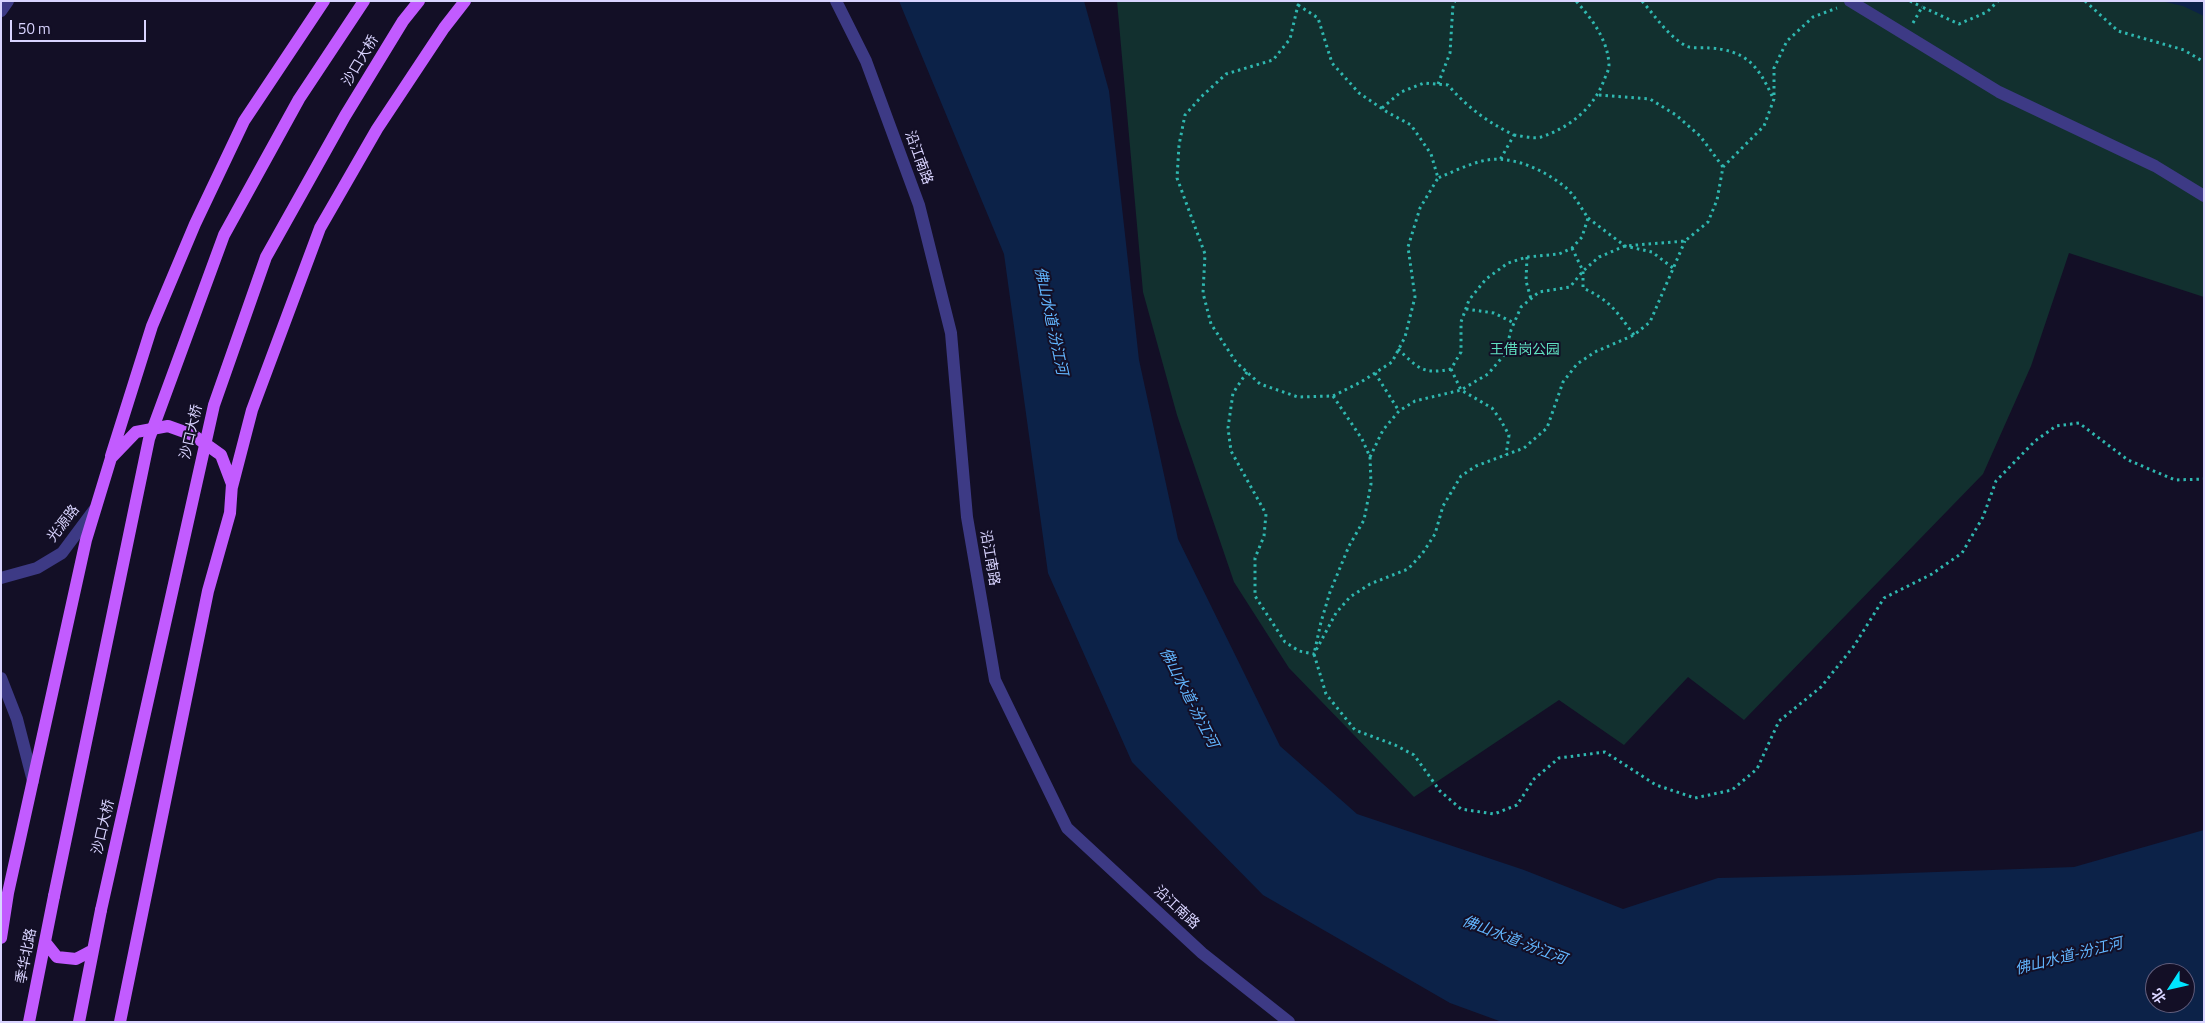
<!DOCTYPE html>
<meta charset="utf-8">
<style>
body{margin:0}
#map{position:relative;width:2205px;height:1023px;overflow:hidden;background:#130f26;font-family:"Titillium Web","Noto Sans SC",sans-serif}
canvas{display:block}
.frame{position:absolute;inset:0;border:2px solid #d9d4ff;pointer-events:none}
.north{position:absolute;left:2145px;top:963px;width:50px;height:50px;box-sizing:border-box;background:#130f26;border:1px solid #625e7d;border-radius:50%;rotate:235deg;font-size:14px;font-weight:700;line-height:20px;text-align:center;color:#d9d4ff}
.north::after{content:'';display:block;margin:auto;width:18px;height:22px;background:#00e5ff;clip-path:polygon(50% 0,100% 100%,50% 72%,0 100%)}
.scale{position:absolute;left:10px;top:20px;width:136px;height:22px;box-sizing:border-box;border:2px solid #d9d4ff;border-top:0;padding-left:6px;font-size:15px;line-height:18px;white-space:nowrap;color:#d9d4ff;-webkit-text-stroke:4px #130f26;paint-order:stroke}
</style>
<div id="map">
<canvas width="2205" height="1023"></canvas>
<div class="frame"></div>
<div class="north">北</div>
<div class="scale">50 m</div>
</div>
<script>
const ctx = document.querySelector('canvas').getContext('2d');
ctx.lineJoin = 'round';
function paint(path, color) { ctx.fillStyle = color; ctx.fill(path, 'evenodd'); }
function stroke(path, color, width, dash) { ctx.strokeStyle = color; ctx.lineWidth = width; ctx.lineCap = dash ? 'butt' : 'round'; ctx.setLineDash(dash || []); ctx.stroke(path); }
function drawText(font, color, halo, rows, align = 'center') {
  ctx.font = font + ' "Titillium Web","Noto Sans SC",sans-serif'; ctx.lineWidth = 4; ctx.setLineDash([]); ctx.textBaseline = 'middle'; ctx.strokeStyle = halo; ctx.fillStyle = color; for (const [text, x, y, turn = 0] of rows) {
    ctx.save(); ctx.translate(x, y); ctx.rotate((+turn || 0) * Math.PI / 180); ctx.textAlign = isNaN(turn) ? turn : align; if (halo) ctx.strokeText(text, 0, 0); ctx.fillText(text, 0, 0); ctx.restore();
  }
}
paint(new Path2D(`
 M1117,1h1087v296l-135,-44 -38,113 -48,108 -239,246 -56,-43 -64,68 -65,-45 -145,97 -125,-129 -55,-86 -57,-167 -34,-123z`), '#12302f');
paint(new Path2D(`
 M899,1h185l25,90 30,269 39,179 102,207 77,68 167,56 99,39 95,-31 136,-3 220,-8 130,-37v192h-702l-52,-19 -187,-108 -131,-133 -84,-189 -44,-319zM2155,973h30v30h-30z
 M2161,1h43v15l-21,-10z`), '#0c2248');
stroke(new Path2D(`
 M1642,1c14,16 25,34 44,45 6,3 16,1 23,2 36,2 49,17 63,48
 M1910,1l12,6
 M2085,1l33,30 66,19 20,12
 M1298,5l20,13 14,45 27,30 28,19 24,13 20,29 7,24 -18,30 -12,39 7,50 -10,40 -13,25 -31,20 -28,14 -35,1 -38,-13 -24,-22 -25,-38 -8,-31 2,-39 -28,-76 2,-33 6,-30 16,-18 25,-23 47,-14 17,-21z
 M1913,23l9,-16 37,17 28,-12 11,-11
 M1438,84l12,-31 3,-49 2,-3
 M1599,95l51,4 26,16 24,21 23,31
 M1382,108l19,-16 23,-9 24,2c19,22 39,37 66,50l-14,25
 M1514,135c8,1 19,4 27,2 28,-9 53,-29 63,-57 2,-5 5,-10 5,-15 -1,-25 -17,-46 -33,-64
 M1588,218l37,28 27,6 21,16
 M1572,248l11,23v17c28,13 33,23 51,47
 M1527,257l-1,24 5,18
 M1466,309l28,4 20,10
 M1398,349c20,19 25,26 53,20l10,-17v-30l8,-22 17,-21 22,-16 19,-6 32,-3 13,-6 10,-11 6,-19c-7,-10 -14,-24 -23,-31 -22,-18 -55,-33 -83,-26 -15,4 -30,11 -44,17
 M1451,369l10,21 31,18 8,11 9,16 -3,20
 M1247,372l-14,21 -5,35 3,23 35,63 -2,22 -9,22v38l30,46 14,9 15,3 22,-41 14,-16 20,-13 38,-15 14,-15 13,-20 8,-28 18,-30 15,-10 48,-18 23,-20 16,-46 14,-18 18,-12 39,-17 16,-13 35,-81
 M1375,373l24,38
 M1333,396l29,43 8,18 1,27 -7,36 -15,26 -19,46 -9,30 -7,32 12,40 29,36 40,15 19,10 26,36 21,18 33,5 23,-9 17,-26 25,-21 46,-6 51,33 39,13 37,-8 25,-21 22,-48 42,-34 33,-41 30,-48 48,-24 30,-21 21,-36 13,-36 39,-40 21,-15 23,-3 49,37 47,20 29,-1
 M1370,457l13,-27 16,-19 16,-10 46,-11 27,-16 17,-20 6,-24 10,-23 18,-15 31,-5 13,-16 16,-14 26,-11 60,-5 23,-19 9,-22 6,-33 41,-41 10,-27v-31l13,-27 26,-24 24,-9`), '#2fb8b0', 3, [2.5, 4]);
stroke(new Path2D(`
 M1850,1l149,91 156,74 49,30
 M1,11l7,-10`), '#3d3a85', 12);
stroke(new Path2D(`
 M836,1l30,60 53,144 32,128 16,184 28,163 72,148 135,125 87,69
 M1,578l36,-10 25,-15 32,-43
 M1,678l16,41 16,62`), '#3d3a85', 12);
stroke(new Path2D(`
 M111,456l41,-130 43,-102 49,-103 80,-120
 M232,487l20,-77 68,-182 57,-99 67,-101 21,-27
 M1,938l7,-45 78,-353 25,-82 25,-26 32,-6 25,9 28,20 11,29 -2,29 -22,78 -88,431
 M45,942l12,15 19,2 17,-9
 M29,1022l25,-126
 M79,1022l22,-112`), '#c25bff', 12);
stroke(new Path2D(`
 M54,896l95,-457 75,-204 75,-136 65,-98
 M101,910l113,-505 52,-148 79,-141 58,-95 16,-20`), '#c25bff', 12);
drawText('14px', '#d9d4ff', '#130f26', [
 ["沙口大桥",361,61,-59],
 ["沿江南路",918,158,70],
 ["沙口大桥",192,432,-77],
 ["光源路",64,524,-52],
 ["沿江南路",989,558,80],
 ["沙口大桥",104,827,-77],
 ["沿江南路",1176,908,43],
 ["季华北路",27,956,-79]
]);
drawText('14px', '#5fe0c0', '#130f26', [
 ["王借岗公园",1525,351]
]);
drawText('italic 15px', '#62b6ff', '#130f26', [
 ["佛山水道-汾江河",1050,321,78],
 ["佛山水道-汾江河",1188,698,63],
 ["佛山水道-汾江河",1514,941,21],
 ["佛山水道-汾江河",2069,957,-14]
]);
</script>
